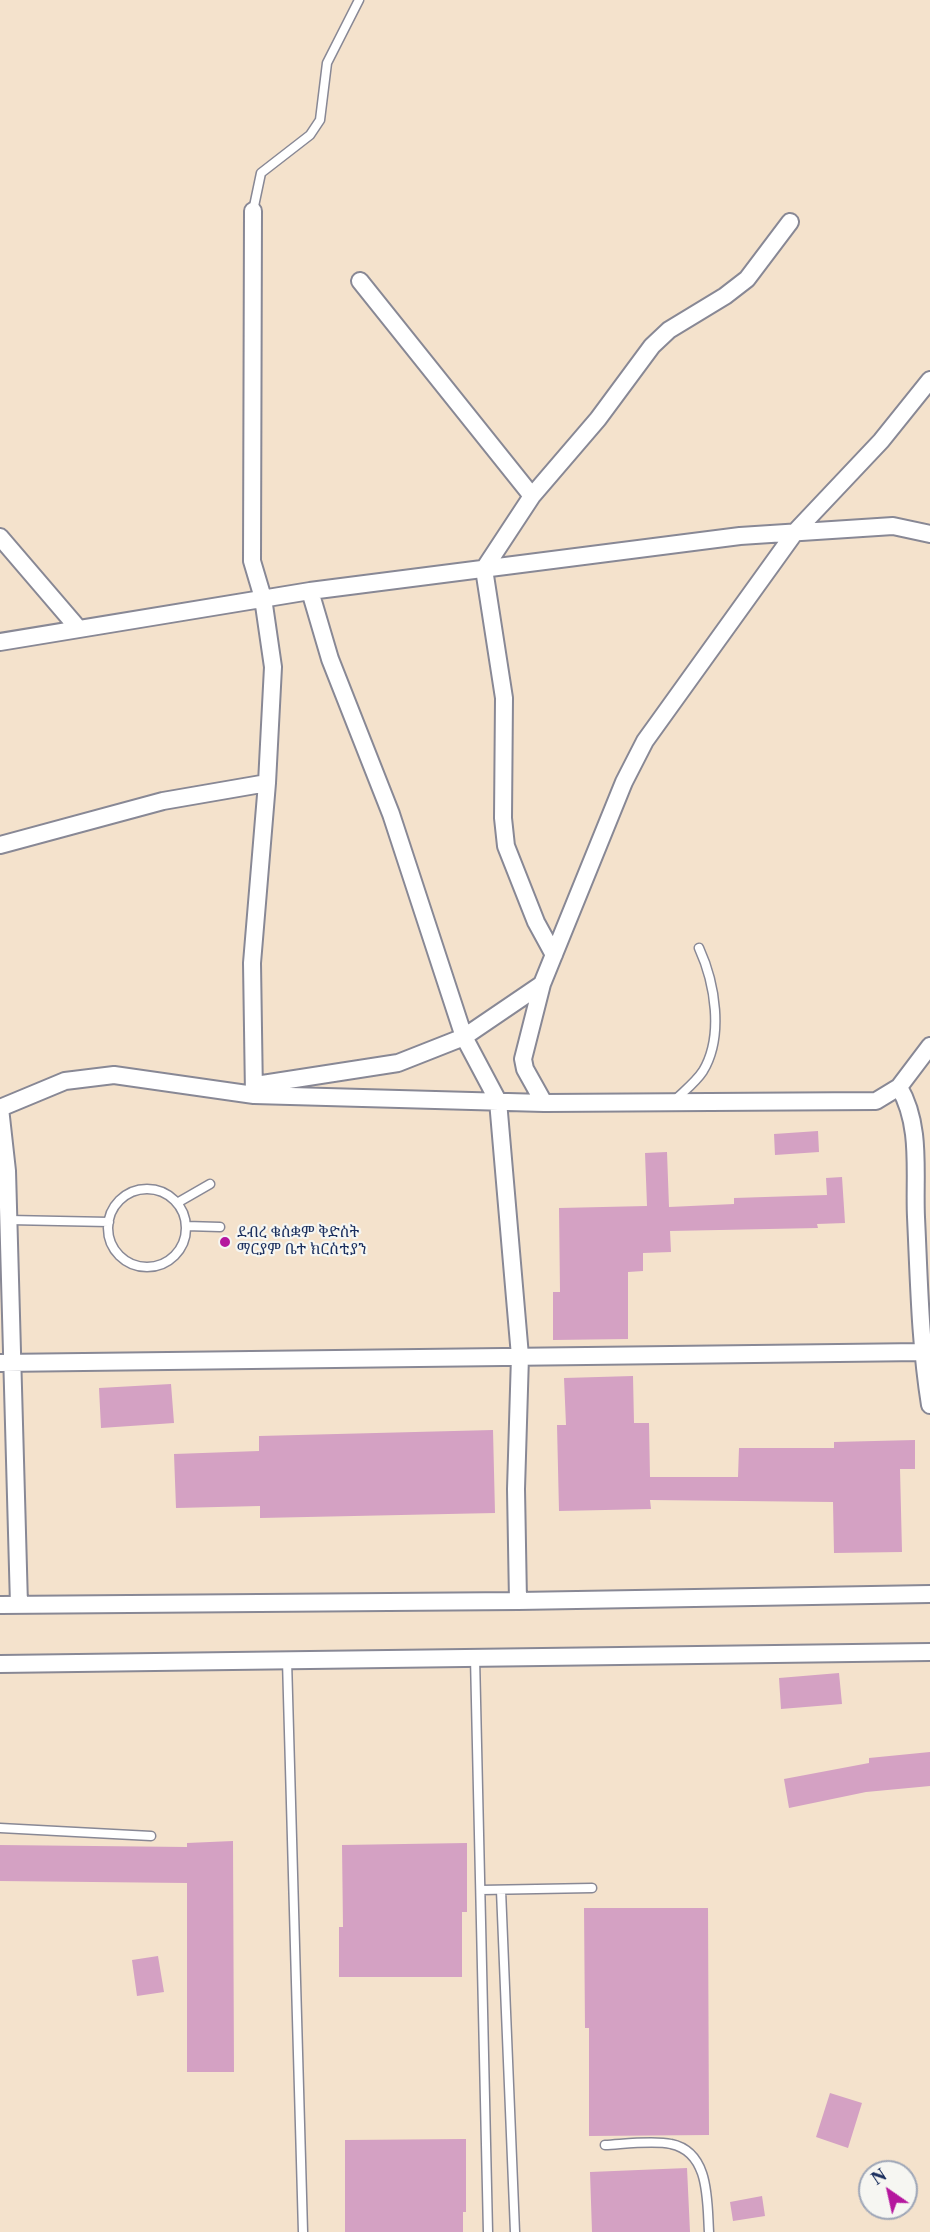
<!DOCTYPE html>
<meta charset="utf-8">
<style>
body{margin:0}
#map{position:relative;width:930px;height:2232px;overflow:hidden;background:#f4e2cc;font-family:"Libre Caslon Text",serif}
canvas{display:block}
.north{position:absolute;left:858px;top:2160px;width:60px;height:60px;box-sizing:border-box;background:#f6f6f2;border:2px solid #9ea6b7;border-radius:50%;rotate:326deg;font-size:16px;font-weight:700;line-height:24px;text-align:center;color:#1b2f5e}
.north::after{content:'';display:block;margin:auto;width:21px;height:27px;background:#b5179e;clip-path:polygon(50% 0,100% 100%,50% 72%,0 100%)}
</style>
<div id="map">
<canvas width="930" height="2232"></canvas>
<div class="north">N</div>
</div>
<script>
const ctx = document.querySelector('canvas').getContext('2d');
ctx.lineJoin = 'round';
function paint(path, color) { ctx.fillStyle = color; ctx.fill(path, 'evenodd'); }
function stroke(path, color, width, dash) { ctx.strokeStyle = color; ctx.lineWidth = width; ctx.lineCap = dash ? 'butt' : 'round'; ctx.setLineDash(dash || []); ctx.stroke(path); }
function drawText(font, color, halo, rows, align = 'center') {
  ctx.font = font + ' "Libre Caslon Text","Noto Serif Ethiopic",serif'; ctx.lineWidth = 4.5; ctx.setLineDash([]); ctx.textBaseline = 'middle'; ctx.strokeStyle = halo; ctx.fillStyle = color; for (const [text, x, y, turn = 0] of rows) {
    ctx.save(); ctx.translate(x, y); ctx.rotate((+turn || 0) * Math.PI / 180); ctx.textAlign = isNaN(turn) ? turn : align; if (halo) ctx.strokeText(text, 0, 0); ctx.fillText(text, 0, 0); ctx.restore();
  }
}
paint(new Path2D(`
 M818,1131l1,21 -44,3 -1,-21z
 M667,1152l2,55 65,-3v-6l93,-3 -1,-17 16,-1 3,46 -28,1 1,4 -148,3 1,21 -28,1v18l-15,1v67l-75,1v-48h7l-1,-84 88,-2 -2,-53z
 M633,1376l1,47h15l1,54h88l1,-29h95v-6l81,-2v29h-15l2,83 -68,1 -1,-51 -183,-2 1,9 -92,2 -2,-86h9l-2,-47z
 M171,1384l3,39 -73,5 -2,-40z
 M493,1430l2,83 -235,5v-12l-84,2 -2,-54 85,-3v-15z
 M839,1673l3,31 -61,5 -2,-31z
 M930,1752v34l-64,6 -77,16 -5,-29 85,-16v-5z
 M233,1841l1,231h-47v-189l-187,-2v-36l187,2v-4z
 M467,1843v69h-5v65h-123v-50h4l-1,-82z
 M584,1908h124l1,227 -120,1v-108h-4z
 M158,1956l6,36 -27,4 -5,-36z
 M830,2093l32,10 -14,45 -32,-11z
 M466,2139v73h-3v20h-118v-92z
 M687,2168l3,64h-98l-2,-60z
 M762,2196l3,20 -32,5 -3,-19z`), '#d4a1c3');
const service = new Path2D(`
 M253,211l8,-38 49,-38 10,-15 7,-57 32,-63
 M674,1101c9,-9 22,-19 29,-30 21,-35 12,-88 -4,-123
 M108 1228a39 39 0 1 1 78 0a39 39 0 1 1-78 0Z
 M177,1203l33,-19
 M9,1220l100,2
 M186,1226l34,1
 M475,1657l13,575
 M287,1660l16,572
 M0,1828l151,8
 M481,1890l111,-2
 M501,1890l14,342
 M605,2145c19,-1 49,-5 66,-1 39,8 36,57 38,88`);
const minor = new Path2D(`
 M253,211l-1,350 11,37 10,69 -6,116 -15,180 2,132
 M360,281l172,215
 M0,537l78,91
 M0,642l310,-51 430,-55 153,-10 37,8
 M0,845l163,-44 104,-18
 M554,955l-18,-33 -30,-76 -3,-28 1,-120 -20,-129 48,-73 66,-77 54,-73 17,-16 56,-34 22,-17 43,-57
 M256,1085l142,-22 66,-26 -73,-223 -61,-155 -20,-68
 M899,1087c23,39 15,87 17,130 3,63 4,125 14,188
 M544,1103l-19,-34 -2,-10 19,-75 82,-202 21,-41 151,-210 85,-90 49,-61
 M0,1363l922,-11
 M518,1601l-2,-112 4,-133 -22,-255 -34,-64 78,-53
 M0,1605l518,-4 412,-7
 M19,1605l-12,-434 -7,-63 65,-27 49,-6 140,20 290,8 332,-2 23,-14 31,-41
 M0,1664l930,-12`);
stroke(service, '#888895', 11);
stroke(minor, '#888895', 20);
stroke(service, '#fff', 8);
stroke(minor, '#fff', 16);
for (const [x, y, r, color] of [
 [225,1242,6,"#b5179e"]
]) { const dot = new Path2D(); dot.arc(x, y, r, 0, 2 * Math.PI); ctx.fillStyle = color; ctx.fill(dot); stroke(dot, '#f6f6f2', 2); }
drawText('15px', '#1b2f5e', '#f6f6f2', [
 ["ደብረ ቁስቋም ቅድስት",237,1233],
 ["ማርያም ቤተ ክርስቲያን",237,1250]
], 'left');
</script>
